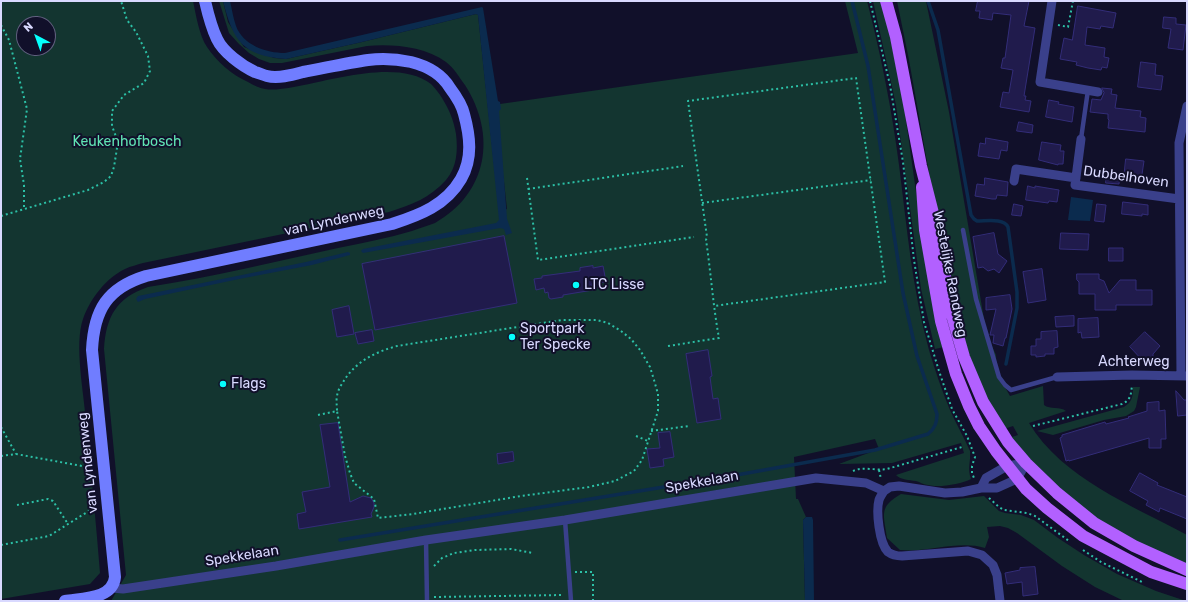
<!DOCTYPE html>
<style>
body{margin:0}
#map{position:relative;width:1188px;height:602px;overflow:hidden;background:#11102a;font-family:Rubik,sans-serif}
canvas{display:block}
.frame{position:absolute;inset:0;border:2px solid #d9d9ff;pointer-events:none}
.north{position:absolute;left:16px;top:16px;width:40px;height:40px;box-sizing:border-box;background:#11102a;border:1px solid #61607f;border-radius:50%;rotate:319deg;font-size:11px;font-weight:700;line-height:16px;text-align:center;color:#d9d9ff}
.north::after{content:'';display:block;margin:auto;width:14px;height:18px;background:#05fffc;clip-path:polygon(50% 0,100% 100%,50% 72%,0 100%)}
</style>
<div id="map">
<canvas width="1188" height="602"></canvas>
<div class="frame"></div>
<div class="north">N</div>
</div>
<script>
const ctx = document.querySelector('canvas').getContext('2d');
ctx.lineJoin = 'round';
function paint(path, color) { ctx.fillStyle = color; ctx.fill(path, 'evenodd'); }
function stroke(path, color, width, dash) { ctx.strokeStyle = color; ctx.lineWidth = width; ctx.lineCap = dash ? 'butt' : 'round'; ctx.setLineDash(dash || []); ctx.stroke(path); }
function drawText(font, color, halo, rows, align = 'center') {
  ctx.font = font + ' Rubik,sans-serif'; ctx.lineWidth = 4; ctx.setLineDash([]); ctx.textBaseline = 'middle'; ctx.strokeStyle = halo; ctx.fillStyle = color; for (const [text, x, y, turn = 0] of rows) {
    ctx.save(); ctx.translate(x, y); ctx.rotate((+turn || 0) * Math.PI / 180); ctx.textAlign = isNaN(turn) ? turn : align; if (halo) ctx.strokeText(text, 0, 0); ctx.fillText(text, 0, 0); ctx.restore();
  }
}
paint(new Path2D(`
 M1,1h192c3,14 6,34 14,46 10,15 25,28 41,35 5,3 11,6 17,7 12,2 27,-2 39,-4 34,-7 97,-25 127,-1 4,4 8,9 11,14 7,11 12,23 14,36 2,17 1,33 -10,46 -16,18 -35,25 -57,32l-246,51c-6,2 -12,3 -18,6 -19,9 -35,30 -42,50 -9,26 1,74 3,103 5,50 10,101 14,151l-10,11 -89,15zM24,24h24v24h-24z
 M219,1h4l5,21 16,25 30,11 12,1 76,-17 114,-28 2,1 21,196 8,-2 -3,-27 -11,-77 365,-52 -13,-52h22c14,54 25,109 32,164 8,62 13,124 30,185 6,20 13,41 21,60 6,14 14,27 20,41 1,11 -3,17 1,28 -10,5 -32,9 -43,6 -4,0 -8,-3 -12,-4 -7,-1 -15,-1 -20,-6l68,-22 -3,-10 -69,20 -53,1 40,-15 -4,-10 -81,18 2,42h2l8,18 -3,3 2,81h-694l15,-26 -22,-226c2,-32 12,-51 44,-62 64,-10 127,-25 190,-39 25,-5 50,-10 74,-17 7,-3 16,-5 23,-8 53,-30 62,-88 30,-138 -6,-8 -11,-17 -19,-23 -22,-16 -54,-18 -79,-16l-85,17h-12l-11,-4 -10,-6 -10,-9 -10,-11z
 M873,1h9l7,29 15,76 13,93 27,148 -9,2 -14,-60 -25,-184z
 M897,1h29l1,5 22,106 35,207 3,16 9,20 1,18 13,23 33,-10 1,19c6,5 16,1 22,6l-37,12c33,55 104,83 158,112v32l-41,-18 -69,-42 -68,-69 9,-3 -5,-9 -9,3 -26,-45 -29,-98 -40,-226z
 M1133,387h7l-4,20 -2,4 -8,5 -22,4 -51,15 -16,-4 87,-24c8,-5 9,-10 9,-20z
 M901,494l48,6 35,-4 15,15 6,2 16,2 13,5 24,18 26,17 33,19 39,17 30,10h-62l-29,-14 -33,-21 -45,-33 -9,-5 -8,-2 -13,1 2,10 -4,11c-27,-8 -57,5 -85,2l-13,-12c-3,-23 -9,-31 14,-44z`), '#133530');
paint(new Path2D(`
 M223,1h7c2,8 3,17 6,25 7,19 30,27 49,27l197,-46 1,1 15,93 2,1 1,7 -2,2 8,108 5,14 -6,2 -2,-6 -4,-1 -137,25 -2,-2 2,-2 133,-26 3,-3 -21,-205 -2,-1 -114,28 -76,17c-43,-3 -53,-18 -63,-58z
 M1071,197l22,3 -3,21 -22,-1z
 M348,252l2,1v2l-38,10 -73,14 -94,20 -7,3 -2,-3 2,-3 15,-3 153,-31z
 M806,517h6l1,3 1,81h-9l-2,-81z`), '#0b2b4e');
stroke(new Path2D(`
 M928,1l10,29 33,185 3,4 3,2c10,0 27,-3 31,6l9,65v16l-11,56
 M340,540l391,-64 144,-26 53,-16c7,-6 9,-11 9,-20l-20,-58 -14,-63 -35,-227 -16,-65`), '#0b2b4e', 3.5);
const building = new Path2D(`
 M978,1h51l-5,25 11,2 -11,68h2l-1,4 6,1 -2,11 -29,-5 3,-15 6,1 4,-23 -12,-2 2,-10h2l6,-43 -18,-2 -1,7 -13,-2 1,-7h-4z
 M1078,6l38,7 -3,15 -12,-2 -1,3 -13,-2 -2,18 20,3 -1,9 5,1 -2,10 -5,-1 -1,3 -13,-2 -12,-3 1,-3 -17,-3 4,-21 8,2z
 M1164,17l12,1v6l10,1 -3,25 -15,-2 3,-19 -8,-1z
 M1141,62l15,2 -1,11 8,1 -2,14 -23,-3z
 M1102,88l10,1 -1,5 6,1 -2,13 26,3 -1,6 6,1 -1,14 -37,-4 1,-8 -1,-1v-5l-18,-2 2,-13 9,1 3,-7z
 M1049,100l10,2 -1,2 16,3 -2,15 -26,-5z
 M1019,122l14,3 -1,8 -15,-2z
 M986,138l22,4 -1,9 -6,-1 -2,9 -21,-3 2,-13 5,1z
 M1042,142l19,3 -1,6h4l-1,13h-5v1l-19,-5z
 M1126,159l18,2 -3,20 -17,-2z
 M1107,172l13,2 -1,10 -13,-1z
 M985,178l23,4 -1,14 -10,-1 -1,4h-4l-17,-3 2,-12 7,1z
 M1028,186l7,2v-2l24,4 -2,12 -8,-1 -1,2 -22,-3z
 M1123,202l25,3v10l-6,-1v2l-20,-2z
 M1014,204l9,2 -2,10 -9,-1z
 M1097,204l9,1 -2,17 -9,-1z
 M994,233l4,21 9,7 -8,12 -5,-4 -6,2 -5,-4 -5,1 -5,-31z
 M1061,233l28,1 -1,16 -28,-1z
 M504,236l13,67 -142,27 -13,-66z
 M1109,248h14v13h-14z
 M593,266v2l10,-2 3,16 -15,2 2,6 -30,5v2l-12,2 -2,-1 -1,-6 -3,1 -1,-5 -8,2 -2,-11 8,-1v-2l38,-5v-3z
 M1042,269l4,31 -18,3 -5,-31z
 M1077,274h22v5l5,2 5,12 11,-13h16v10h16v15h-36v5h-21v-16h-16v-12l-2,-2z
 M1010,295l2,14 -6,29h-1l-2,8 -10,-3 1,-8h-4l6,-26 -10,1v-12z
 M349,306l5,28 -17,3 -5,-27z
 M1074,316v10l-18,1 -1,-10z
 M1098,318l1,19 -17,1 -1,-6 -3,1v-14z
 M372,330l2,11 -16,3 -3,-11z
 M1057,331l1,16 -4,1v6h-9v2l-9,1v-2h-5v-9h5v-7h5v-7z
 M1145,332l15,14 -7,8v4h-5l-4,4 -14,-15z
 M708,350l4,26 -2,1 3,22 5,-1 3,21 -24,4 -11,-69z
 M1176,391l8,9h3v15l-9,1z
 M1159,402v9l6,-1 1,29h-5v9h-12v-10l-80,23v-1l-3,1 -6,-23 2,-1v-2l43,-13 1,2 23,-6 -1,-1 19,-6v-8z
 M338,423l12,79 13,-6 8,2 3,5v4l-3,7 1,3 -73,12 -2,-15 9,-2 -4,-20 28,-5 -10,-62z
 M670,432l4,25 -11,2 1,7 -14,2 -3,-19 13,-1 -2,-15z
 M513,452l1,9 -16,3 -1,-10z
 M1140,473l18,10 -1,2 30,12v22l-27,-11 -1,4 -13,-7 2,-4 -18,-10z
 M1035,567l3,27 -15,2 -1,-14 -15,2 -2,-11 15,-3v-2z`);
paint(building, '#201b4c');
stroke(building, '#332d79', 1);
stroke(new Path2D(`
 M870,1l20,84 13,77 11,98 10,62 15,49 13,38 15,27 8,21 -3,9v7l2,5
 M1,25l8,15 18,69 -7,50 4,26v25
 M1058,25l10,2 5,-26
 M527,178l11,82 156,-23
 M528,189l155,-23
 M702,203l169,-23
 M1,216l87,-26 16,-8 7,-6 3,-9 4,-25 -6,-16v-15l12,-16 20,-12 6,-12 -2,-15 -12,-24 -9,-12 -6,-19
 M668,346l51,-8c-6,-32 -8,-65 -13,-98l1,-3 -19,-136 168,-23 29,204 -171,24
 M318,415l19,-4c0,-5 -1,-10 0,-15 1,-7 5,-12 8,-17 13,-19 31,-27 52,-33l165,-26h35l11,3 13,8 10,8 9,11 10,17 4,13 4,14v17l-16,49 -8,11 -19,10 -26,6 -68,9 -108,18 -35,4 -4,-19 -20,-16 -4,-10 -5,-17 -8,-45
 M1033,426l89,-22c9,-4 9,-10 10,-19
 M1,427l15,27
 M651,431l38,-5
 M636,436l12,5
 M1,456l15,-2 77,14
 M879,470l2,9
 M853,471c10,-5 23,0 34,-2l75,-22
 M989,498l10,9 5,3 23,3 8,3 34,25
 M17,505l31,-6 5,2 15,23
 M1,545l48,-9 43,-27h5
 M1083,550l18,12 41,20
 M434,566l8,-8 12,-5 21,-3 36,-1 22,4
 M575,572h18v29
 M434,597l130,-2`), '#2cc0a6', 2, [2, 3]);
stroke(new Path2D(`
 M1081,139l7,-49
 M963,230l13,69 23,78 6,8 6,5 46,-13
 M565,520l6,81
 M426,540l1,61`), '#3a408b', 4.5);
stroke(new Path2D(`
 M1052,1l-12,81 58,10
 M1081,139l-6,46 104,14
 M1014,181l2,-12 60,9
 M1181,376l-2,-233 8,-37
 M1057,377l75,-2 55,1
 M981,488l5,-10 21,-12 19,-3
 M884,491c-2,3 -4,6 -5,9 -3,11 0,43 9,52 4,3 9,4 14,4l66,-5 14,4 11,10 4,10 3,26
 M884,491l6,-4 9,-1 46,7 17,-1 19,-4h16l20,-9 9,-16
 M112,588l11,1 153,-23 150,-26 139,-20 251,-42 50,5 18,8`), '#3a408b', 9);
stroke(new Path2D(`
 M65,601c18,-3 48,-2 50,-24l-23,-227c2,-40 15,-62 54,-74l246,-52c28,-9 54,-19 69,-45 12,-21 9,-43 3,-65 -2,-9 -8,-18 -14,-26 -9,-15 -23,-22 -39,-26 -14,-3 -29,-4 -43,-2 -21,3 -43,8 -65,12 -11,3 -25,7 -36,4 -4,-1 -8,-3 -12,-4 -13,-6 -32,-20 -38,-33 -6,-12 -9,-25 -12,-38`), '#707dff', 12);
stroke(new Path2D(`
 M886,1l10,36 25,129 15,59 16,90 12,42 19,45 25,40 18,21 31,30 37,30 40,23 53,24
 M922,187l3,43 16,91 15,53 13,32 10,20 17,25 30,38 21,19 36,28 68,36 36,12`), '#b260ff', 12);
for (const [x, y, r, color] of [
 [576,285,4,"#05fffc"],
 [512,337,4,"#05fffc"],
 [223,384,4,"#05fffc"]
]) { const dot = new Path2D(); dot.arc(x, y, r, 0, 2 * Math.PI); ctx.fillStyle = color; ctx.fill(dot); stroke(dot, '#11102a', 1.5); }
drawText('14px', '#60e4b4', '#11102a', [
 ["Keukenhofbosch",127,142]
]);
drawText('14px', '#d9d9ff', '#11102a', [
 ["Dubbelhoven",1126,177,8],
 ["van Lyndenweg",334,221,-12],
 ["Westelijke Randweg",950,274,79],
 ["Achterweg",1134,362],
 ["van Lyndenweg",88,463,-96],
 ["Spekkelaan",702,482,-10],
 ["Spekkelaan",242,556,-9]
]);
drawText('14px', '#d9d9ff', '#11102a', [
 ["LTC Lisse",584,285],
 ["Sportpark",520,329],
 ["Ter Specke",520,345],
 ["Flags",231,384]
], 'left');
</script>
